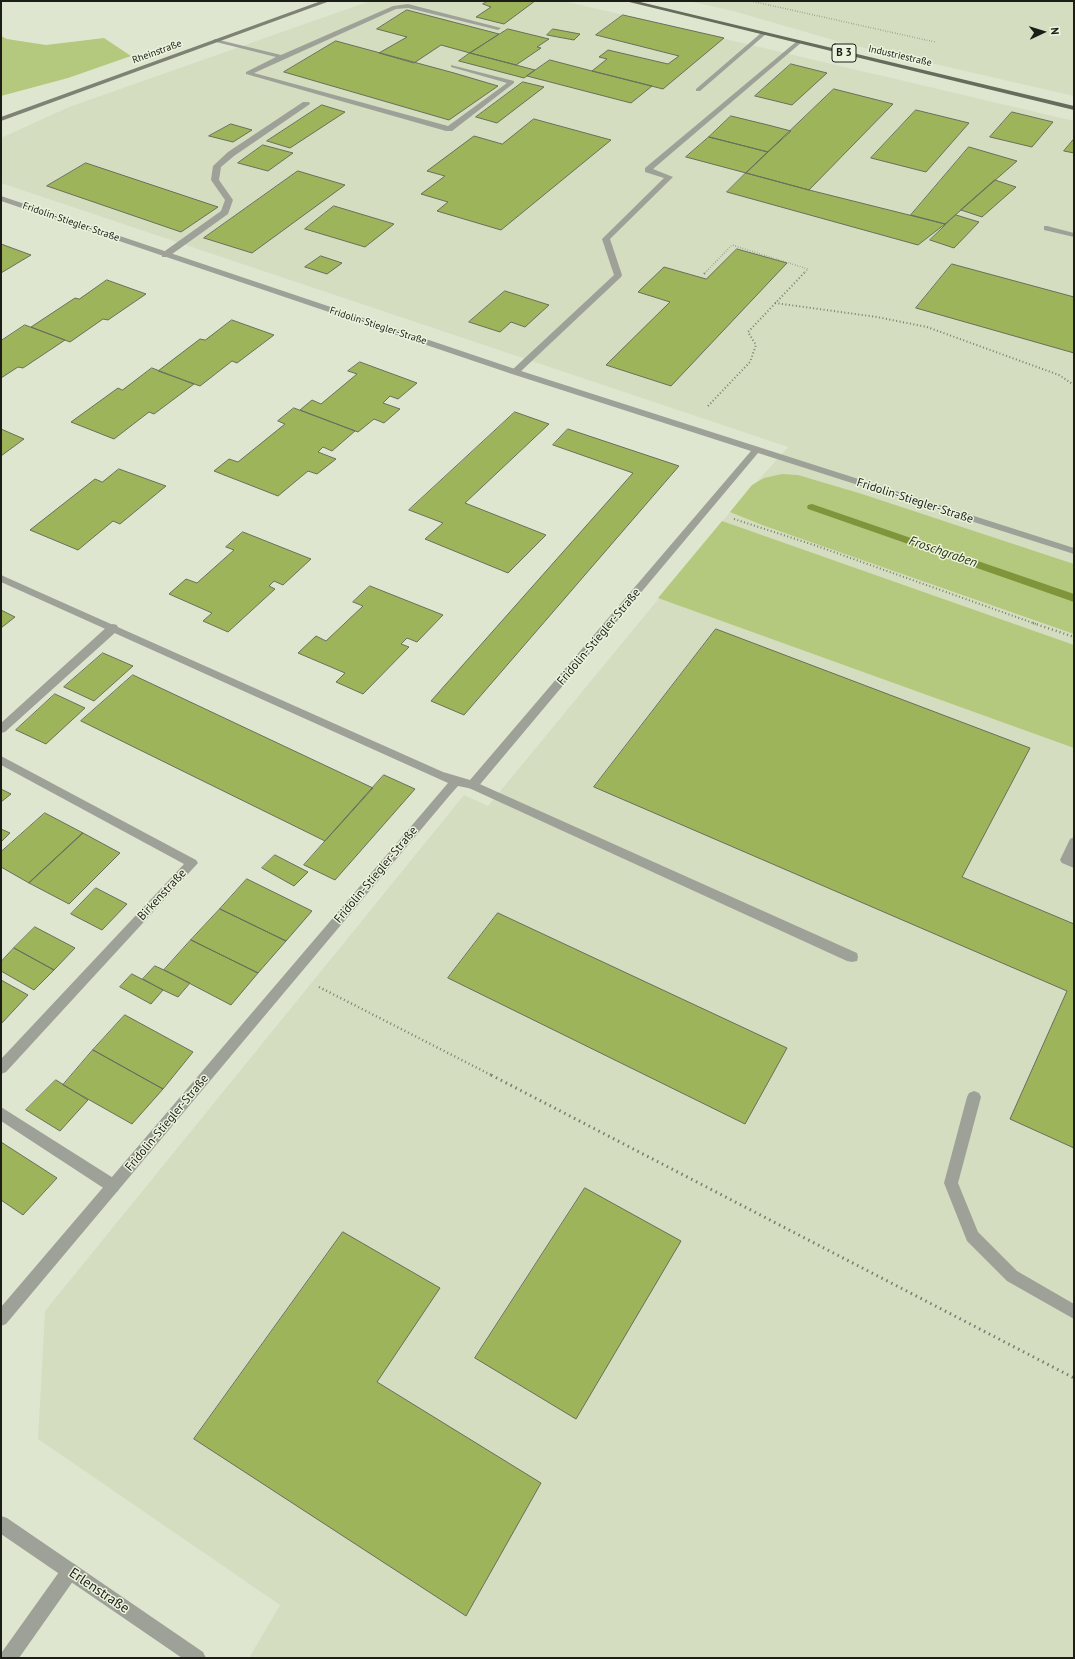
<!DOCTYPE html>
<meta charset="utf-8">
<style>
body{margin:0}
#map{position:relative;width:1075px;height:1659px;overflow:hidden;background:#dfe6d0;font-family:"PT Sans",sans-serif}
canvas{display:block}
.frame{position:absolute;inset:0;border:2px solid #1b1d16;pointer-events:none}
.north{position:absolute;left:1023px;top:12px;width:40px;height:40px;-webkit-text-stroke:3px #ecf3dd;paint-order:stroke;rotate:86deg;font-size:11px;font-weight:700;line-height:16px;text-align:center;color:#1b1d16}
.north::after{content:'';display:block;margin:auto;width:14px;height:18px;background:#1b1d16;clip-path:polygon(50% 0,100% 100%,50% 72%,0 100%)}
</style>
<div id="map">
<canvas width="1075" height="1659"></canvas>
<div class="frame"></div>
<div class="north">N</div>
</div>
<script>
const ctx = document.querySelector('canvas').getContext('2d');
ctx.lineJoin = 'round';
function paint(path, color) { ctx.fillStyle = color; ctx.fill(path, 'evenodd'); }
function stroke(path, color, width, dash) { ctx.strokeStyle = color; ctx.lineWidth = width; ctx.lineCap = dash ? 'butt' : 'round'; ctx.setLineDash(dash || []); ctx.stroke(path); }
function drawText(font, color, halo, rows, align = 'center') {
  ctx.font = font + ' "PT Sans",sans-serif'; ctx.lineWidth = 3; ctx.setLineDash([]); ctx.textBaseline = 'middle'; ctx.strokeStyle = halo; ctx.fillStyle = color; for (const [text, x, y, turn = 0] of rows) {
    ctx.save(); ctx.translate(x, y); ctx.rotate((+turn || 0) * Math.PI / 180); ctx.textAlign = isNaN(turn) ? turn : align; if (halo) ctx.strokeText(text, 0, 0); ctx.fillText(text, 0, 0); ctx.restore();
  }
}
paint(new Path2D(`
 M370,1h194l510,120v1537h-825l31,-53 -242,-166 7,-128 419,-516 24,11 242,-294 58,-65 -787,-264v-45l68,-31z
 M688,1h386v95l-227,-52 -114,-33z`), '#d4ddc0');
paint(new Path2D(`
 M1,36l6,3 39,6 58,-7 27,18 -63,22 -67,18z
 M782,474l16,1 64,19 212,70v70l-312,-109 -32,-13 22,-27 12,-7z
 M722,521l352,124v103l-416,-150z`), '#b4c97e');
paint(new Path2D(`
 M812,504l262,90v8l-266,-93 -1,-2 1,-2z`), '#80953b');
const building = new Path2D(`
 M488,1h47l-31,23 -28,-7 15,-10 -8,-3z
 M407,10l92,24 -29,19 -29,-8 -27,18 -35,-10 28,-16 -30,-8z
 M623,15l101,23 -61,51 -71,-18 15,-12 -8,-2 9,-7 60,14 11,-8 -83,-21z
 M508,29l41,10 -12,8 4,1 -25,17 -46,-12z
 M553,29l27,5 -6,6 -27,-5z
 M336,41l118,32 44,13 -49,34 -165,-48z
 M470,53l46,12 19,5 -11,8 -65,-17z
 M550,60l42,11 60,15 -21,17 -104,-27z
 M791,64l36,9 -35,32 -37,-9z
 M523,82l21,5 -47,36 -21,-6z
 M834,89l59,15 -84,86 -63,-17z
 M322,105l23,7 -55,36 -23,-7z
 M916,110l53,13 -43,49 -55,-14z
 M1012,112l41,10 -21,25 -42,-10z
 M731,116l37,9 23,6 -23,21 -59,-15z
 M534,119l77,21 -110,90 -64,-19 11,-9 -27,-8 24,-18 -18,-5 47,-35 28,8z
 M231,124l21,6 -19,12 -24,-6z
 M709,137l59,15 -22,21 -60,-16z
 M1074,139v14l-10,-2z
 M263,145l30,8 -25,18 -30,-8z
 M969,147l48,14 -72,63 -34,-9z
 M86,163l132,44 -37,25 -134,-46z
 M298,171l47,14 -93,68 -48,-15z
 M746,173l63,17 136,34 -27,21 -191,-53z
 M995,180l21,7 -34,30 -21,-7z
 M334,206l60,18 -29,23 -60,-18z
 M956,215l23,7 -25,26 -24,-8z
 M1,244l30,11 -30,18z
 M737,249l50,14 -116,123 -65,-21 64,-63 -32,-10 26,-25 42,12z
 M321,256l21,7 -15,11 -22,-7z
 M952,264l122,33v56l-158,-45z
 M107,280l39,14 -38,26 -5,-1 -33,23 -39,-15 44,-29 4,1z
 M505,291l44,14 -24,22 -14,-5 -11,10 -31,-10z
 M232,320l42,15 -37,28 -5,-2 -32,25 -42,-15 42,-32 5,1z
 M25,325l40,15 -42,28 -5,-1 -17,11v-37z
 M360,362l57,21 -19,16 -8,-3 -7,7 17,6 -16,14 -10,-4 -16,13 -58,-22 12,-10 9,4 36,-30 -9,-3z
 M152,368l42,16 -40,30 -5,-2 -35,27 -43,-17 47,-34 4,2z
 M294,408l61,23 -23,20 -9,-4 -5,5 18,7 -19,15 -9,-3 -30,25 -64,-25 15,-12 9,3 47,-38 -7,-3z
 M515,412l34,12 -84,79 81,32 -38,38 -83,-34 18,-16 -34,-13z
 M1,429l23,10 -23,17z
 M568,429l111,37 -215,249 -33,-14 202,-228 -80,-28z
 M119,469l47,17 -46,38 -7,-3 -35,29 -48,-20 65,-51 7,3z
 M243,532l68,27 -28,26 -9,-4 -5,5 6,3 -47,43 -25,-11 9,-8 -43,-19 17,-15 11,4 37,-33 -8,-3z
 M370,586l73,29 -26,27 -10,-4 -6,6 8,3 -46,47 -27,-12 9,-9 -47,-20 18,-17 10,5 37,-35 -10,-4z
 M1,610l14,7 -14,11z
 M716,629l314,119 -68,129 112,47v224l-64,-29 57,-128 -473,-204z
 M103,653l30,13 -39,35 -30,-14z
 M133,675l240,113 -48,53 -244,-120z
 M55,694l30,14 -39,36 -30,-14z
 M384,775l31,14 -80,91 -31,-15z
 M1,789l10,5 -10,8z
 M45,813l38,20 -54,50 -28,-16v-15z
 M1,829l9,4 -9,9z
 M83,833l37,20 -51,51 -40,-21z
 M275,855l33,17 -14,14 -32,-18z
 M247,879l65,32 -26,30 -66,-32z
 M96,888l31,16 -25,26 -31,-16z
 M220,909l66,32 -28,32 -67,-33z
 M498,913l289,135 -42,76 -297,-146z
 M35,927l40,21 -21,22 -40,-22z
 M191,940l67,33 -27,32 -67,-35z
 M14,948l40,22 -20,20 -33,-19v-9z
 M155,966l9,4 26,13 -12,14 -15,-7 -20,-11z
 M132,974l31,16 -12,14 -31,-17z
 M1,980l27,15 -27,29z
 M125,1015l68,37 -30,37 -70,-39z
 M93,1050l70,39 -31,35 -69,-39z
 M56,1080l32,20 -28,31 -34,-21z
 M1,1142l56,36 -34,37 -22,-15z
 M585,1188l96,53 -105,178 -101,-61z
 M343,1232l97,56 -63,94 164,101 -75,133 -272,-177z`);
paint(building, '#9db45a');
stroke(building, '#6a6f5c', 1);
stroke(new Path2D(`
 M751,1l184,41
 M705,273l27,-28 76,24 -4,4`), '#7a7e70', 1.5, [0.5, 2]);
stroke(new Path2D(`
 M704,274l2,-2
 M775,303l102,14 50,10 132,48 15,10
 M708,406l42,-44 6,-17 -8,-13 57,-60
 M734,519l80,26 222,79`), '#7a7e70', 2, [1, 2.5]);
stroke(new Path2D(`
 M1033,623l41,14
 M319,987l174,89`), '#7a7e70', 2.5, [1, 3]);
stroke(new Path2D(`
 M491,1075l583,303`), '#7a7e70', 3, [1.5, 4]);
paint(new Path2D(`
 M408,4l93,24 -3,2 -90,-22 -12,1 -142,64 194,53 59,-43 -56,-16v-2l63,16v2l-62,48h-6l-200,-57v-2l30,-15 -64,-16 3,-2 66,16 112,-49z
 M761,33l5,1 -66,57h-4v-2z
 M797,41l5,1 -149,127 20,8 -63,62 12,36 -1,2 -103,97h-6l-1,-2 1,-2 102,-95 -12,-36 62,-61 -19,-6v-4z
 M303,102h6l1,2 -76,52 -13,11 -2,13 14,20 -5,14 -60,43h-6v-4l59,-42 4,-11 -14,-20 2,-14 15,-14z
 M1044,226h3l27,7v4l-30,-7z
 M113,624l4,1 1,3 -1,3 -112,101 -4,1v-10l108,-98z
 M1,756l195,104 2,3 -192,209 -5,2v-15l183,-195 -183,-99z
 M473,781l384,172 1,4 -1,4 -5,1 -5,-1 -378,-173 -2,-3 2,-3z
 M974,1091l5,2 2,4 -23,86 20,49 39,39 57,33v15l-67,-38 -40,-40 -2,-5 -21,-53 23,-86 2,-4z
 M1,1107l117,74 2,5 -2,5 -5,2 -5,-2 -107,-70z
 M70,1562l6,3 3,6 -3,6 -57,81h-18l1,-6 62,-87z`), '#9ea198');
paint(new Path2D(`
 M1,196l517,174 556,178v6l-316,-101 -281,335 -4,1 -15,-3 -8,9 -444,529 -5,2v-19l447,-524 -447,-201v-7l442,197 27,8 281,-329 -239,-77 -511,-173z
 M1074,837v31l-12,-5 -2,-3 10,-21z
 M1,1516l6,2 196,134 3,6h-24l-181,-124z`), '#9ea198');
paint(new Path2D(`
 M321,1h9l-329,120v-4z`), '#7e8274');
paint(new Path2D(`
 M625,1h11l438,105v4z`), '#666b5b');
drawText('10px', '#1b1d16', '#ecf3dd', [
 ["Rheinstraße",157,52,-20],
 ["Industriestraße",900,56,13],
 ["Fridolin-Stiegler-Straße",71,222,19],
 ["Fridolin-Stiegler-Straße",378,326,18]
]);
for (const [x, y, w] of [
 [844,53,24]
]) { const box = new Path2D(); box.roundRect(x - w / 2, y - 9, w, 18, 3); ctx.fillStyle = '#ecf3dd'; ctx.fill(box); stroke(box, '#1b1d16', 1); }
drawText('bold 11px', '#1b1d16', null, [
 ["B 3",844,53]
]);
drawText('12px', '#1b1d16', '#ecf3dd', [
 ["Fridolin-Stiegler-Straße",915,501,18],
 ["Fridolin-Stiegler-Straße",599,637,-50],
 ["Fridolin-Stiegler-Straße",376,875,-50],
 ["Birkenstraße",162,895,-47],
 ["Fridolin-Stiegler-Straße",167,1123,-50]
]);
drawText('italic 13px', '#273009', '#ecf3dd', [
 ["Froschgraben",943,552,19]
]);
drawText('14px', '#1b1d16', '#ecf3dd', [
 ["Erlenstraße",99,1591,34]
]);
</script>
